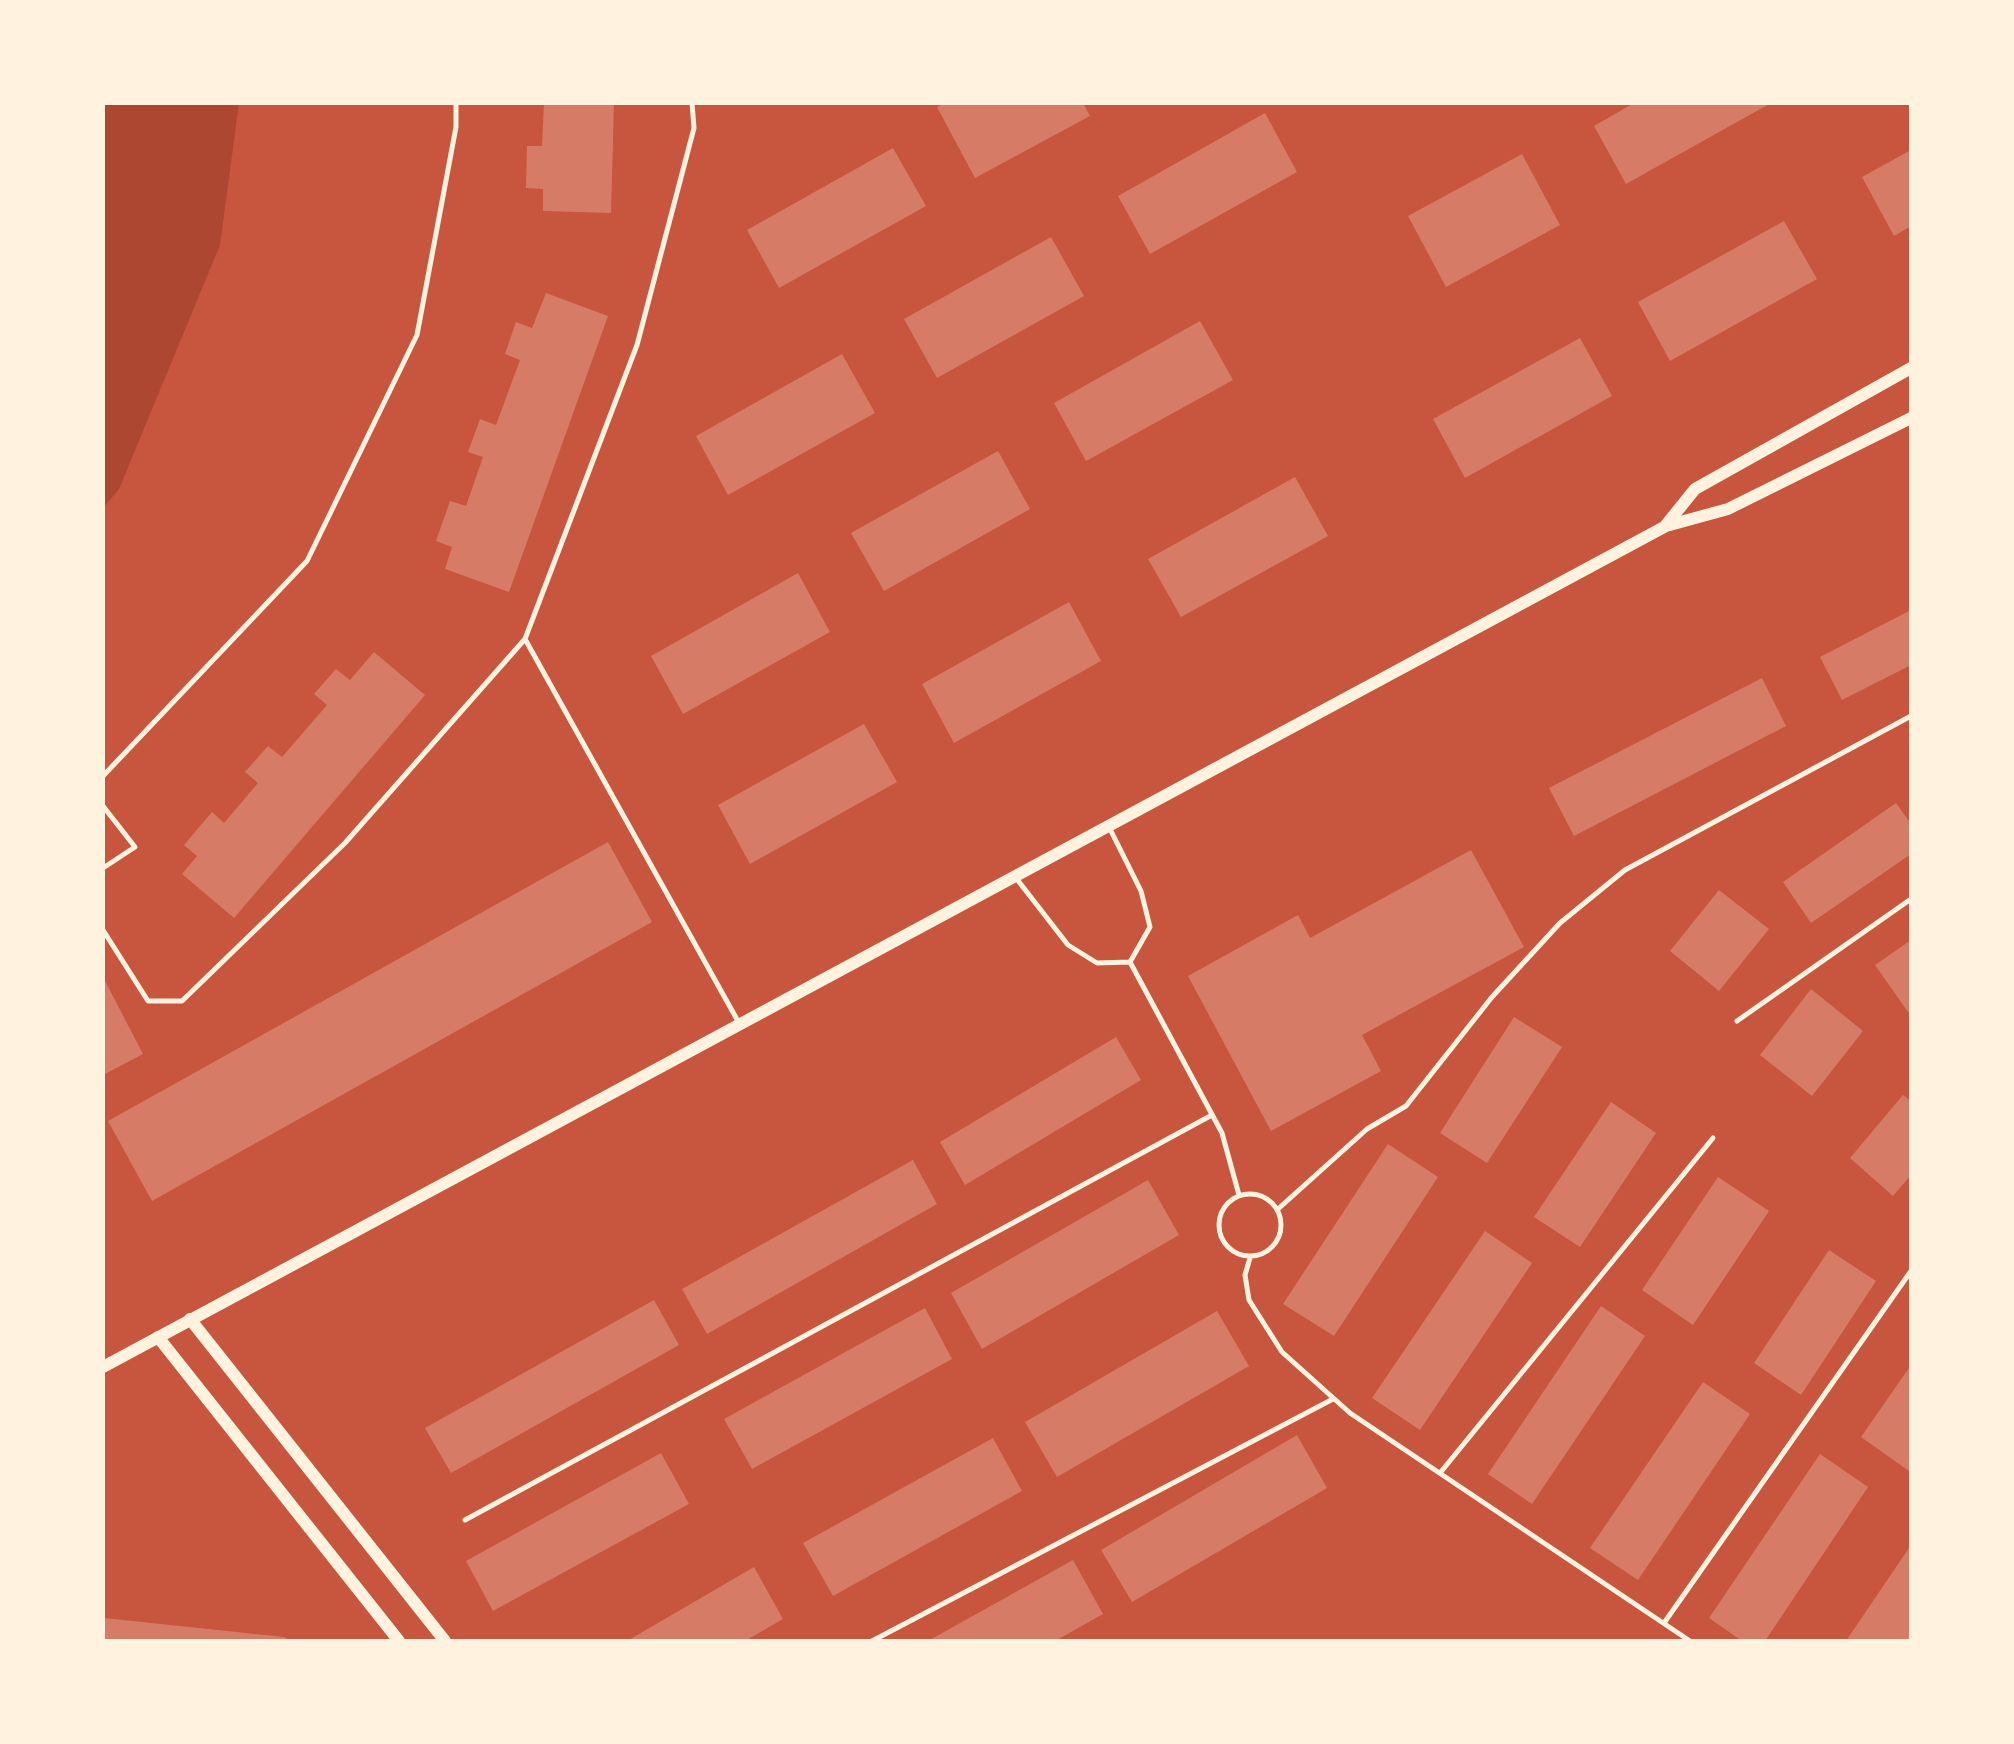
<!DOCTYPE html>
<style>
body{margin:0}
#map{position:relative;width:2014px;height:1744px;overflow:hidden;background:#c8553d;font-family:"Space Grotesk",sans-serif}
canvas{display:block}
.frame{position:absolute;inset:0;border:105px solid #fff3e0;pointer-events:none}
</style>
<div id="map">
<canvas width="2014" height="1744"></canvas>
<div class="frame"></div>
</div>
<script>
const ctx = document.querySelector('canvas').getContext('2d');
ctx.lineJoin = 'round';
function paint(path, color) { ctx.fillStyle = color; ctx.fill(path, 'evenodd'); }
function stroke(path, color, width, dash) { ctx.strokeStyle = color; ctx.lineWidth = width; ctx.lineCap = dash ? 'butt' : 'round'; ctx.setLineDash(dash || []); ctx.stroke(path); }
paint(new Path2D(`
 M103,103h136l-19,142 -101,244 -16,19z`), '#ae4732');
paint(new Path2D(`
 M544,103h70l-3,110 -68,-2v-22l-17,-1 1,-42h15z
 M945,103h138l7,13 -115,62 -38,-71z
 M1634,103h137l-145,81 -32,-58z
 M1265,113l32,59 -147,82 -32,-58z
 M893,148l33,58 -147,82 -32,-58z
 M1911,150v76l-17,10 -32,-59z
 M1522,154l38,71 -114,62 -38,-71z
 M1784,221l33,58 -147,82 -32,-59z
 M1051,237l33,59 -147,82 -33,-59z
 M546,293l62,23 -99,276 -64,-23 7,-22 -16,-6 14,-40 16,5 17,-49 -15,-5 12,-33 16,6 24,-65 -15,-6 11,-32 16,6z
 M1200,321l33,59 -147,81 -32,-58z
 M1580,338l32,58 -147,82 -32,-59z
 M842,354l33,59 -147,82 -32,-59z
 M998,451l32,58 -146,82 -33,-58z
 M1295,477l33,59 -147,81 -33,-58z
 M798,573l32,59 -147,82 -32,-58z
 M1069,602l32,59 -147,82 -32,-59z
 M1911,610v55l-69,35 -22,-43z
 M374,652l51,43 -191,223 -52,-44 15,-18 -13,-11 28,-33 12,11 34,-40 -13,-11 23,-26 14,11 45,-52 -13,-11 22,-25 14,11z
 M1762,678l24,48 -212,110 -25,-48z
 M864,724l33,58 -147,82 -32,-59z
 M1896,803l15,21v30l-100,69 -28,-41z
 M608,842l44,80 -500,279 -44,-80z
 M1471,850l53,97 -162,88 19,36 -110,60 -83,-155 110,-61 12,23z
 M1719,890l50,39 -50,62 -49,-40z
 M1911,940v70l-3,2 -33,-47z
 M103,977l40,77 -40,21z
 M1811,989l52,42 -51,65 -52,-41z
 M1514,1017l48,30 -75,116 -47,-30z
 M1116,1037l25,43 -176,105 -25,-43z
 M1903,1095l8,6v74l-18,21 -43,-38z
 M1611,1102l45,31 -76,114 -46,-30z
 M1388,1144l50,33 -104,159 -51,-32z
 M913,1160l24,44 -230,130 -25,-45z
 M1718,1177l51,34 -76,114 -51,-35z
 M1148,1180l31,55 -197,114 -31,-56z
 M1485,1231l47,32 -112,167 -48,-32z
 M1829,1250l47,31 -75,114 -47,-32z
 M654,1300l25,45 -228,128 -26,-45z
 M1601,1306l44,30 -113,168 -44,-30z
 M925,1308l27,51 -200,110 -28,-50z
 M1217,1311l32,55 -192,111 -32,-55z
 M1911,1365v104l-2,2 -48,-34z
 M1703,1382l47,32 -112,166 -48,-32z
 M1297,1435l30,53 -195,114 -31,-52z
 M993,1438l29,53 -189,105 -30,-53z
 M661,1453l28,51 -196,107 -27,-50z
 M1820,1454l48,33 -103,154h-23l-33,-23z
 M1911,1545v96h-65z
 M1073,1560l30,54 -48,27h-127z
 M754,1567l29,52 -38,22h-118z
 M104,1618l180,19 6,4h-187z`), '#d67c66');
stroke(new Path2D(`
 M525,639l214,384
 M103,776l204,-215 110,-226 39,-208v-24
 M103,806l32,41 -32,21
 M1016,878l52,67 29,18 33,-1 20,-35 -9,-36 -32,-64
 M103,930l45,71h34l163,-158 180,-204 112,-294 57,-217 -2,-25
 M1130,962l92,171 17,62
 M1737,1021l174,-122
 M1219 1225a31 31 0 1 1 62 0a31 31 0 1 1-62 0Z
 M1278,1209l89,-80 39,-23 86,-109 68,-74 65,-53 286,-154
 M1250,1258l-5,17 4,25 33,52 68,61 340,228
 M1440,1473l273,-335
 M465,1520l747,-405
 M1664,1623l247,-352
 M872,1641l461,-242`), '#fff3e0', 5);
stroke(new Path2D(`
 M1666,525l29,-36 216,-121
 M190,1319l255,322
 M158,1337l241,304
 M103,1367l1563,-841 62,-17 183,-91`), '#fff3e0', 12);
</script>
